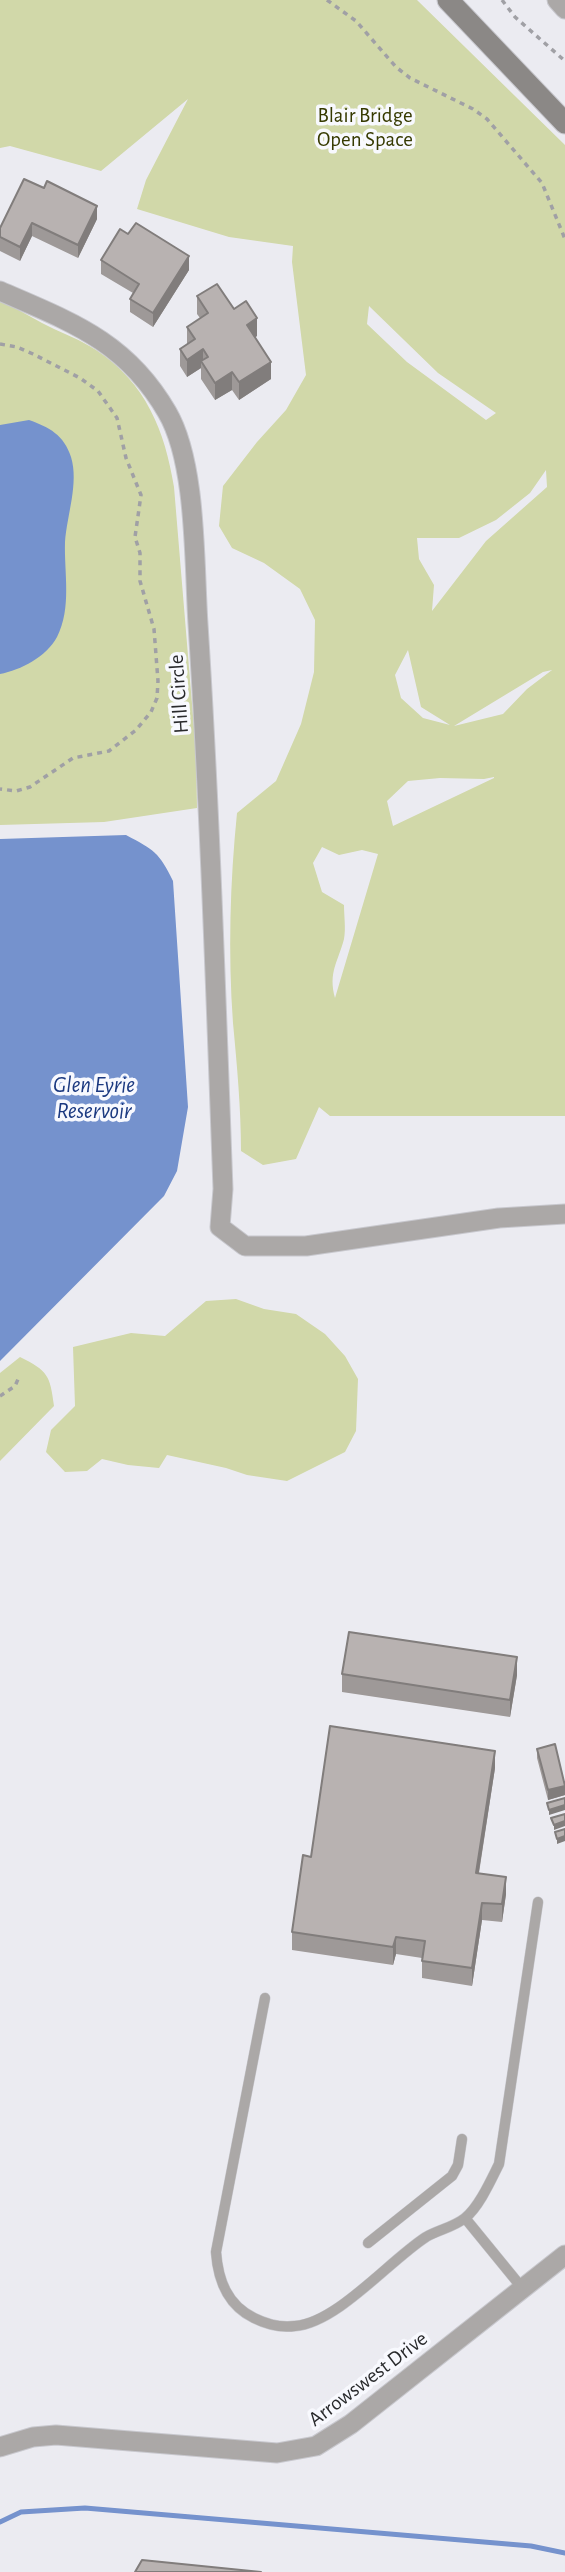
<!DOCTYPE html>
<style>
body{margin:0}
canvas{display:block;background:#ebebf1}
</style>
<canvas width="565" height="2572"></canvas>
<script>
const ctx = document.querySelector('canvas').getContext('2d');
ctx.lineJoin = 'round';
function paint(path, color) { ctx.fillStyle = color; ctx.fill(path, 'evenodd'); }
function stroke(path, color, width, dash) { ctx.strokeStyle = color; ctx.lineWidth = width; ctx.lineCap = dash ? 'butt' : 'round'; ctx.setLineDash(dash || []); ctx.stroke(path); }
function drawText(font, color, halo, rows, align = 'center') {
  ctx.font = font + ' "Alegreya Sans",sans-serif'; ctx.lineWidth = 7; ctx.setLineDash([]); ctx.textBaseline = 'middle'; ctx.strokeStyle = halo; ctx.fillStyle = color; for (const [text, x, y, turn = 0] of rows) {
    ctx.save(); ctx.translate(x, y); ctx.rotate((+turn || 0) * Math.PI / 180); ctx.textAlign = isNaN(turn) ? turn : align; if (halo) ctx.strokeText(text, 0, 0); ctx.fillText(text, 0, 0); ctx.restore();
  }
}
paint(new Path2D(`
 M0,0h417l148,145v971h-235l-11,-9 -23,52 -33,6 -22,-14c0,-43 -4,-85 -8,-128 -5,-70 -3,-141 4,-210l39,-32 25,-57 13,-52 1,-52 -15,-31 -36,-26 -32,-15 -13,-22 4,-40 34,-44 29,-32 20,-35 -14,-113 1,-16 -64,-9 -92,-28 9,-29 42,-81 -87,72 -91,-25 -10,2zM369,306l69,67 58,40 -10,7 -79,-58 -40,-38zM546,470l1,17 -61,54 -54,70 2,-26 -15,-26 -2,-21h42l37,-18 34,-27zM408,650l13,57 29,18 -27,-7 -22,-20 -6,-23zM552,670l-25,19 -24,25 -49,12 89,-54zM494,777v1l-101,48 -6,-25 21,-20 32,-3 44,1zM322,847l17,8 23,-5 16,4 -43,144c-7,-26 3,-36 9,-59 2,-10 0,-23 0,-34l-22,-13 -9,-29z
 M0,301c17,7 32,17 48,25 16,8 33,14 48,24 50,33 69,81 78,137l22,265 1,56 -93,14 -104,3z
 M236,1299l28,10 32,5 29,20 20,22 13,23 -2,52 -11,21 -58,29 -40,-6 -21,-7 -59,-13 -8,13 -31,-3 -26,-6 -15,12 -22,1 -19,-20 5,-22 24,-24 -2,-59 58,-14 34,3 41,-35z
 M20,1357c28,14 30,18 34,49l-54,55v-88z`), '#d1d8a9');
paint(new Path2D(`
 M29,420c20,7 35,15 42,37 8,26 -4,58 -6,85 -1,31 7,66 -8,95 -11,20 -36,33 -57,37v-249z
 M126,835c28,15 33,17 47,46l15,226 -11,64 -13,25 -164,165v-522z`), '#7592cd');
stroke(new Path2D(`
 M0,2522l21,-10 64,-4 446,38 34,7`), '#7592cd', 5);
const service = new Path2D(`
 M265,1998l-49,254c2,28 11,53 38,66 12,6 26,10 41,8 42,-3 95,-66 131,-89 12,-7 28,-10 39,-19 14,-11 26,-38 34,-54l39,-262
 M465,2218l58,71
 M368,2243l84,-67 6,-11 4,-26`);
const minor = new Path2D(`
 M557,0l8,9
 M0,291c71,31 126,50 167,121 30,51 27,152 31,212 12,188 18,377 25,565l-3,38 25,19h61l193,-28 66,-4
 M0,2447l33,-10 23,-2 221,18 39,-7 35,-22 214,-169`);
const secondary = new Path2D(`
 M448,0l117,123`);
stroke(service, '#c8c8ce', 11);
stroke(minor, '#c8c8ce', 21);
stroke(secondary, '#c8c8ce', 23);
stroke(new Path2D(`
 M327,0l29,21 40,46 14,11 63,31 14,10 55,64 23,56
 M502,0l13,17 50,44
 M0,344l17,3 16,7 47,24 18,13 19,27 9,40 15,37 -6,42 5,16v28l14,48 4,52 -1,17 -6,14 -15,18 -27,21 -36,7 -43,29 -14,4 -16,-2
 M0,1396l15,-10 4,-9`), '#a0a0a5', 3.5, [5, 5]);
stroke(service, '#aba8a7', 10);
stroke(minor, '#aba8a7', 19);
stroke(secondary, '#8b8886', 21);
paint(new Path2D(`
 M24,179l73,40 -19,39 -46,-22 -12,25 -20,-10v-23z
 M128,234l61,36 -36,57 -23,-15v-13l3,-6 -32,-19v-14z
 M197,296l37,13 23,27 -2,1 16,42 -32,21 -7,-10 -17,10 -14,-21v-11l-14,9 -7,-11v-17l7,-4v-18l13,-9 -3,-4z
 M342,1674l175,1 -7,42 -168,-25z
 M537,1749l28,33v13l-17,5 -11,-42z
 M495,1768l-16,105 27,21 -4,28 -20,-2 -10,66 -50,-8v-20l-26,-4 -3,11 -101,-15v-18l19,-75z`), '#9e9998');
paint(new Path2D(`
 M97,206v13l-19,39v-13z
 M32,223v13l-12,25v-14z
 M189,256v14l-36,57v-14z
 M257,318v18l-10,7v-18z
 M203,349v15l-2,-3v7l-14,9v-17z
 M271,362v17l-32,21v-18z
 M232,372v18l-17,10v-17z
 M517,1657v18l-7,42v-17z
 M495,1751v17l-19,122v-17z
 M565,1786v9l-17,5v-10z
 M565,1805v5l-16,5v-5z
 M565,1821v5l-11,4v-5z
 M565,1836v5l-8,3v-5z
 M506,1877v17l-4,28v-18z
 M482,1903v17l-10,66v-18z
 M396,1937v17l-3,11v-18z`), '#817d7c');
const building = new Path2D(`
 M24,179l20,9 3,-7 50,25 -19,39 -46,-22 -12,24 -20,-10v-9z
 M136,223l53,33 -36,57 -23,-14 9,-15 -38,-24 19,-31 8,5z
 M217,284l17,25 12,-8 11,17 -10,7 24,37 -32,20 -7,-10 -17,11 -14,-22 7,-4 -5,-8 -16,11 -7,-11 15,-10 -8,-12 21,-14 -11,-17z
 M349,1632l168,25 -7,43 -168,-26z
 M330,1726l165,25 -19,122 30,4 -4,27 -20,-1 -10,65 -50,-7 3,-20 -29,-4 -3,10 -101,-15 11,-77 8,2z
 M555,1744l10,42 -17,4 -11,-41z
 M565,1798v7l-16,5 -2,-7z
 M565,1814v7l-11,4 -3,-7z
 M565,1829v7l-8,3 -2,-7z
 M142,2560l119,12h-126z`);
paint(building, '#b8b2b1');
stroke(building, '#817d7c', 2);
drawText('21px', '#363a01', '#f8f9fe', [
 ["Blair Bridge",365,116],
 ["Open Space",365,140]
]);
drawText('21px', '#292a2c', '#f8f9fe', [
 ["Hill Circle",179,694,-94],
 ["Arrowswest Drive",368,2379,-37]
]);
drawText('italic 23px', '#1b3980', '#f8f9fe', [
 ["Glen Eyrie",94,1085],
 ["Reservoir",94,1111]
]);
</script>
